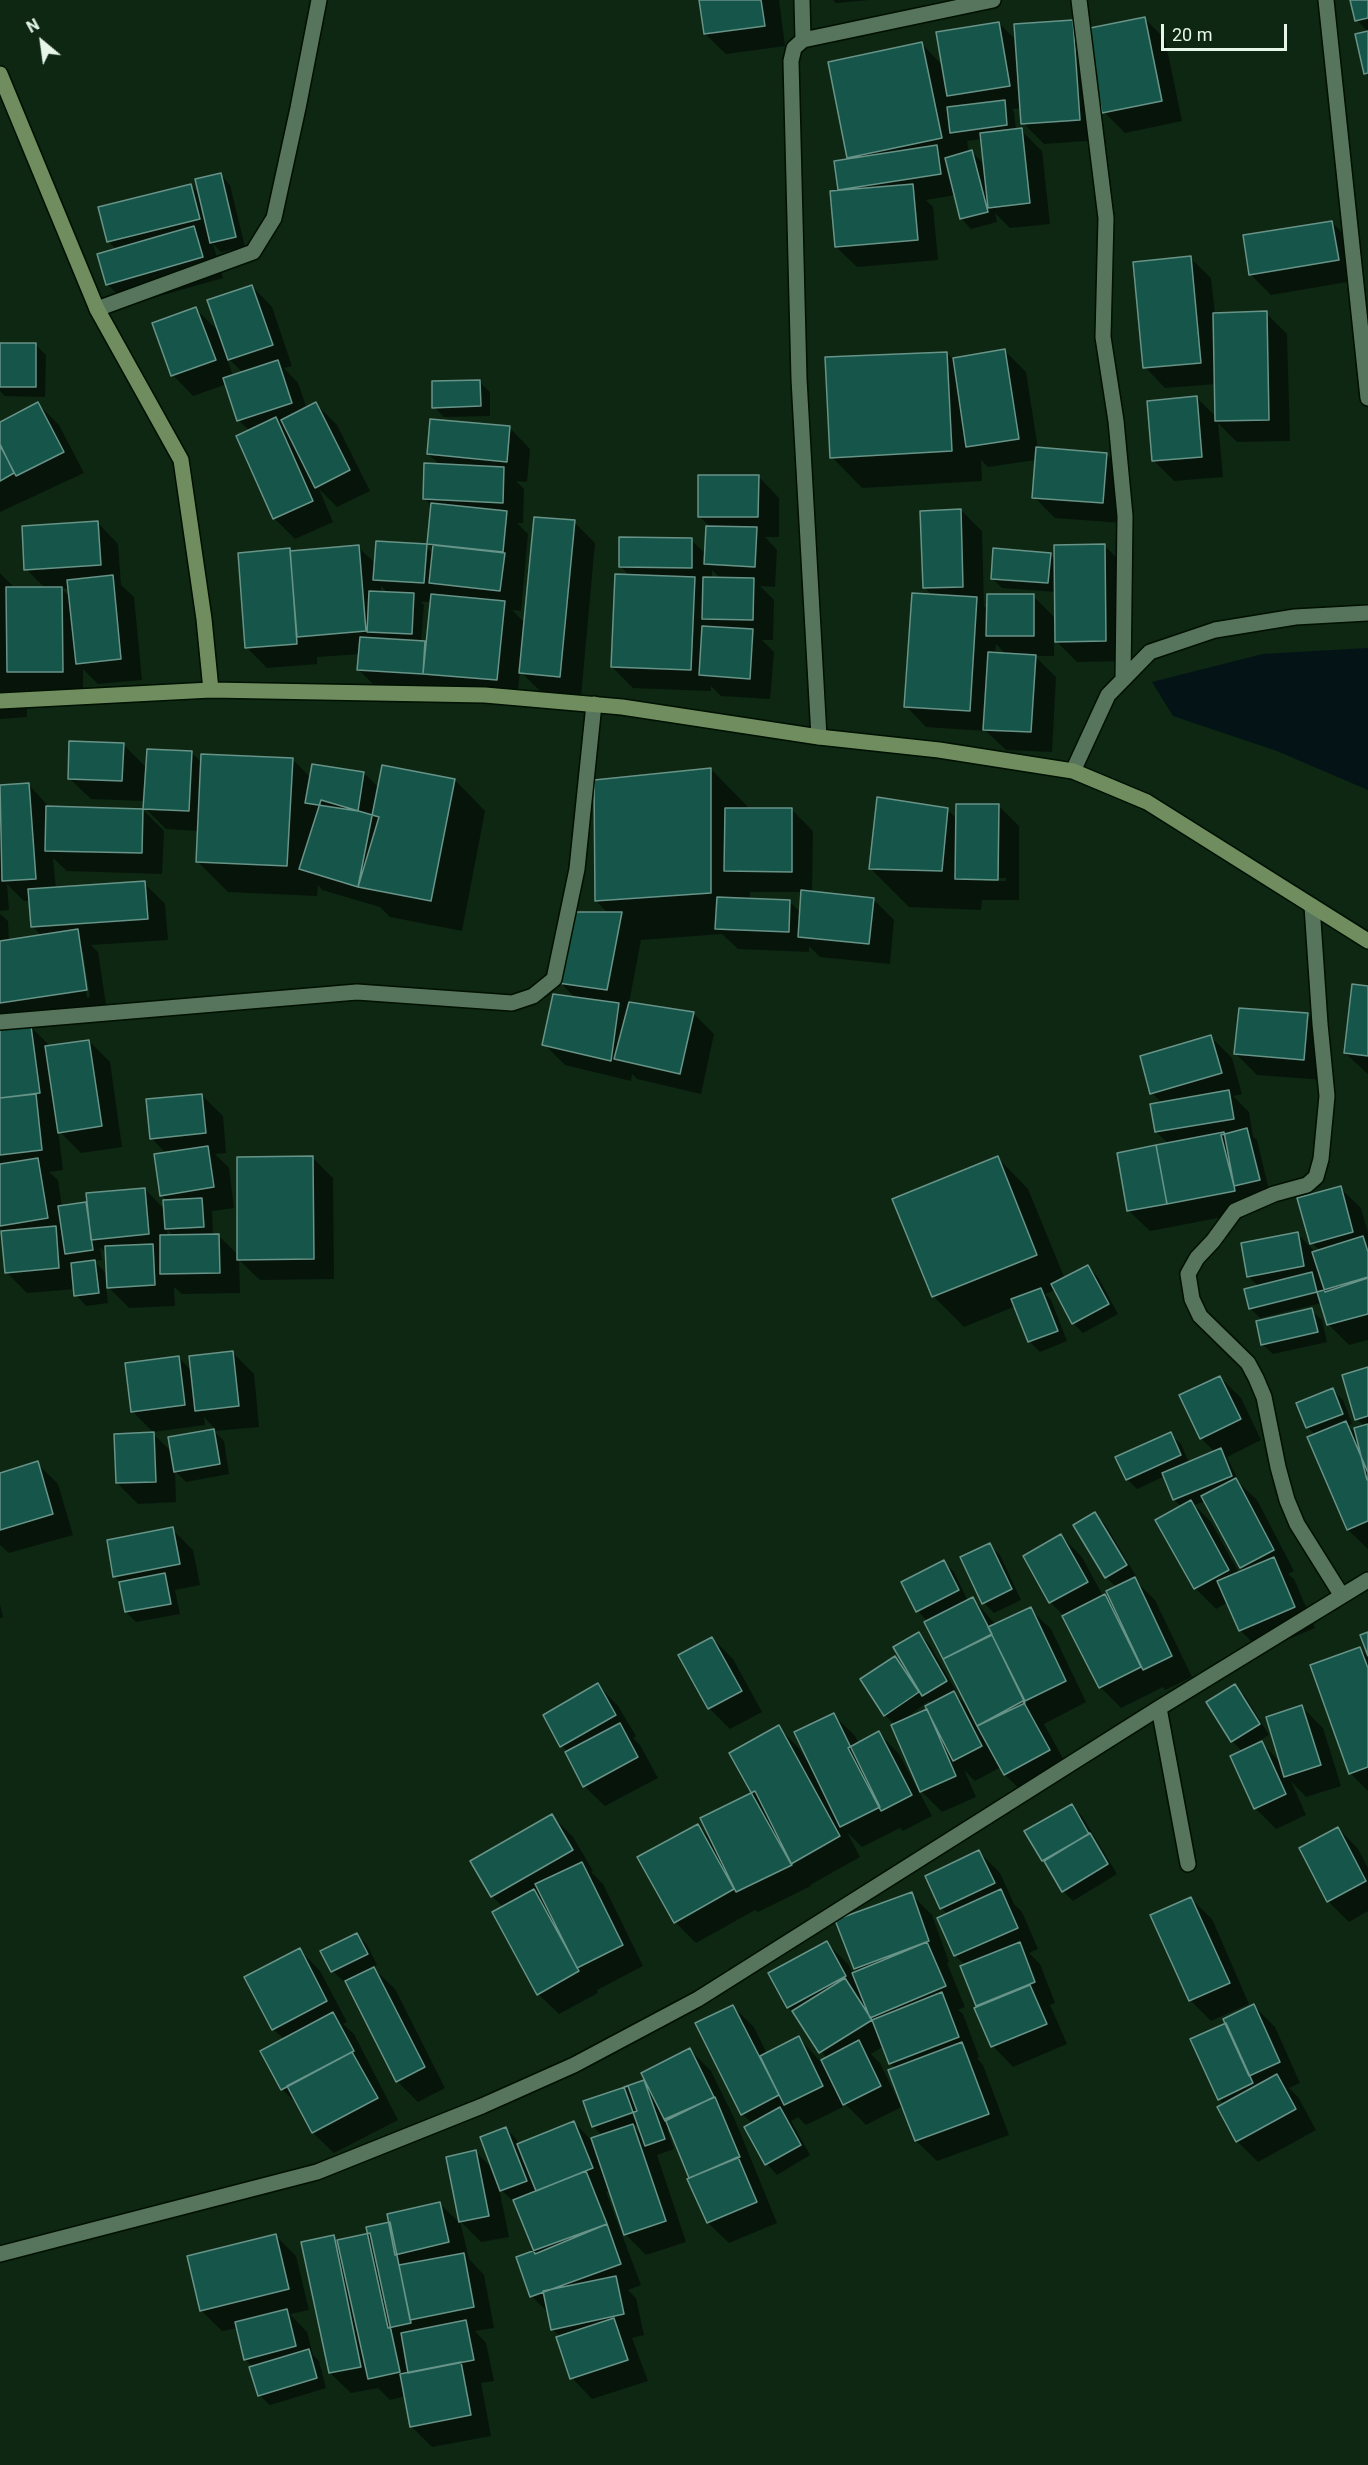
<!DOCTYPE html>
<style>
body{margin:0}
#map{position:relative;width:1368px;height:2465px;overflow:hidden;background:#0d2713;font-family:Roboto,sans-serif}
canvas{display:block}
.north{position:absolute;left:12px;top:12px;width:60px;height:60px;-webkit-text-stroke:4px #0d2713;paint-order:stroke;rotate:331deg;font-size:16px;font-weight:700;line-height:24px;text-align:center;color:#e6f6e8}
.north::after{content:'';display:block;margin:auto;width:21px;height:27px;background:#e6f6e8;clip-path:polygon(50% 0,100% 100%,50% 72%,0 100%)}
.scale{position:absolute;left:1161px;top:24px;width:126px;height:27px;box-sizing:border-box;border:3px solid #e6f6e8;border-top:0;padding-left:8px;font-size:18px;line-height:21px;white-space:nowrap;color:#e6f6e8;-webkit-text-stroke:4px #0d2713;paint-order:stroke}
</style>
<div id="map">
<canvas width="1368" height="2465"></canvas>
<div class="north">N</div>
<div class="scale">20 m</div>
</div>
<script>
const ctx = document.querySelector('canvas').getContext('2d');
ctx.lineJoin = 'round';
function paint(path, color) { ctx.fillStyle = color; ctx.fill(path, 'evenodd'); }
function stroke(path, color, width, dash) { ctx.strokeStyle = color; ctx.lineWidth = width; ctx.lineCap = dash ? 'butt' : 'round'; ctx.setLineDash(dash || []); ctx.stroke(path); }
paint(new Path2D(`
 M1368,648v142l-91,-39 -104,-35 -21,-34 111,-28z`), '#041315');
paint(new Path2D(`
 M701,0h78l6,46 -59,8 -21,-20z
 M833,0h36l-33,3z
 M1351,0h17v32l-11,-12z
 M1144,18l21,21 17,82 -57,12 -21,-21 -7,-23 3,51 -56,4 -21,-21 -1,-15 -10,1 2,3 2,18h5l21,21 8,73 -40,4 -15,-15 2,9 -26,7 -10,-11 -5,-23 -30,5 7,7 5,53 -81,7 -21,-20 6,-55 -2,-3 12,-29 -3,-3 73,-113 21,22 56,-43 18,18 56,-20 15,15zM982,139l3,26 -13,-13 -3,1 -2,-12z
 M220,174l10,11 15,62 -24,5 -8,-8 10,34 -95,27 -21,-21 10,-34 -9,-9 83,-56 9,10z
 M1332,222l20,21 7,37 -88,15 -20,-20z
 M1190,258l21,20 4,36 51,-1 21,21 3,107 -53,1 -19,-19 5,54 -49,4 -21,-21 44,-62 19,19v-33l-51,4 -20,-21z
 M252,286l20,21 20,59 -8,2 14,15 9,26 9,-5 21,21 33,66 -33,16 -18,-18 14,33 -38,17 -21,-21 -24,-87 -12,-11 -11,-36 -34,12 -20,-21 23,-66 24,24zM226,356l17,17 -10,3z
 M0,344l36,1 10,10 -1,42 -40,-1 -5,-5z
 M1005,351l21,21 12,77 68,5 21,21 -4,48 -68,-5 -21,-21 2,-37 -48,7 -7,-7 1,21 -120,7 -30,-31 114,-104 7,6z
 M479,382l11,10v24l-46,1 -10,-10z
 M38,404l21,21 25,48 -84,39v-89z
 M510,428l20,21 -3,33 -11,-1 8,8 -1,34h-6l11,11 -7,77 -9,-1 13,13 49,-101 21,21 -14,154 -39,-4 -22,-22 -3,30 -137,-10 -21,-21 1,-16 -43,3v7l-50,4 -21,-21 -6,-93 118,-7 17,16 51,-17 8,8v-4l-6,-7 4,-37 -8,-8 16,-33 -12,-11zM381,586l7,7h-7zM421,602h10l-4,44 -6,-4 3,-37z
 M759,477l20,21v39h-14l12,13 -2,37 -15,-1 14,14 -1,40h-11l12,12 -4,47 -49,-3 -10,-10v5l-78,-3 -21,-21 18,-91 -10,-10 71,-26 15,14 4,-27 -10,-10zM712,570l8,8h-8z
 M961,510l21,21 2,75 4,4 45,-14 23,23v-27l-54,-4 -10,-10 58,-24 6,6 49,-14 21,21v94l-49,1 -23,-23v17h-19l21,21 -4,75 -46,-2 -20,-19 -60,-4 -20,-21 27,-110 -9,-9zM996,644l11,11 -12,-1z
 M98,523l20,21 3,41 13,12 8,83 -44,4 -15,-15v23h-54l-3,-3 1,28 -27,2v-146l16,16h30l-20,-20zM70,588v9l-8,-8z
 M123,744l24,24 44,-16 11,11 90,-4 19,19 53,-5 15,15 76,-8 30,31 -23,120 -72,-14 -10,-10 -58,-17 -4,-5 -1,11 -89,-4 -31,-31 2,-30 -33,-2 -21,-21v-7l-54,-2 -21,-20z
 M711,769l39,40 42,1 21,21 -1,62 61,6 21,21 -4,44 -70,-7 -11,-11v6l-71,-3 -16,-15 -81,6 -12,63 64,10 21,21 -13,60 -64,-15 -5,-5 -1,7 -66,-16 -21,-21 32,-45 -16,-17 49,-68 -13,-13zM750,892h52l-1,21 -11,-11 -40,-2z
 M29,785l21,23 93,2 21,21 -2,43 -95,-3 -14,-13 3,31 88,-6 21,21 3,36 -77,5 7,7 9,59 -107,16v-113l8,7 1,21 33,-6 -10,-10 -2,-25h-6l-17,-17 2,26 -9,1v-124zM80,952h3l7,45 -3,1z
 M999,806l20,20v74h-37l-1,10 -72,-3 -39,-39 78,-58 9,9zM984,878h22v3h-22z
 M1368,987v87l-23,-21z
 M1308,1015l21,21 -4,44 -68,-5 -21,-21z
 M31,1027l20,20 38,-6 21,21 12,85 -41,6 -23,-23 5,40 -14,2 9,8 4,27 23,-3 4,4 56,-19 20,21 3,-9 -7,-6 5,-42 -15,-15 51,-43 21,21 3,37 -11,1 14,14 5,40 -22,3 1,25h6l20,20 73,-99 21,21 1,101 -74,1 -21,-20 1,33 -58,1 -8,-7 1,19 -46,2 -23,-23 2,18 -22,3 -10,-11 -1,-6 -48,4 -21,-21 -2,-39 -4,-5v-197zM167,1229l7,8h-6zM100,1247l7,7 1,28h-2l-1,-10 -11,-11 8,-1z
 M1211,1037l21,21 10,36 -9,2 16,16 4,25 4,3 12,50 -17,4 3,17 -105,20 -21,-20 40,-67 -13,-12 -4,-27 10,-2 -10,-10z
 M998,1158l30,31 37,90 23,-12 10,10 20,37 -35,19 -10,-10 -17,-33 -11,4 6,6 16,41 -27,11 -10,-10 -14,-36 -52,21 -31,-31 -39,-96z
 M1340,1188l21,20 7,25v107l-19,5 -21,-21 -6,-21 -62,15 -10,-10 9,-21 -11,-11 50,-42 18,19 4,-2 -8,-8z
 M1311,1310l11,10 5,22 -54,12 -11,-10z
 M233,1353l21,21 5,53 -45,4 10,10 5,33 -43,8 -11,-11 1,31 -38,2 -21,-21 36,-49 19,18 -3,-14 47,-8 -12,-13 1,8 -52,7 -21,-21 47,-53 13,13z
 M1368,1369v180l-20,-19 -39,-92 7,-3 -9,-8 26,-37 10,10 9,24 -4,2 9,8 7,-8 -7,-7z
 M1220,1377l21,21 20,42 -34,17 13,27 17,16 37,71 -6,3 6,5 21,49 -54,23 -21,-21 -12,-28 -12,7 -21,-21 -14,-81 -7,-8 -9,-23 -28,13 -10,-10 43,-45 11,10 8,19 26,-11 -14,-14zM1206,1501l35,66 4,4 -6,2 -28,-51 -17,-17z
 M37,1463l21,21 15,51 -64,18 -9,-8v-70z
 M1095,1514l10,10 31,52 -3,2 22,22 37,77 -27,13 -2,-3 -42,21 -21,-21 -37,-72 -12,-12 -26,-47 36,-20 21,21 21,39 11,10 2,-19 -10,-10z
 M172,1529l21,21 7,35 -25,5 5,24 -44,8 -10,-10 -6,-30 -5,-5 -7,-36z
 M989,1545l11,10 21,45 -27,13 -10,-10 -22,-45z
 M943,1562l11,10 14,29 5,-2 23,26 34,-16 21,20 35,73 -42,22 26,47 -44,24 -21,-20 -4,-8 -26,14 -11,-11 12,27 -34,15 -22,-22 -25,-65 -10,-10 10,-57 12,13 12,-37 10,10 27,47 -2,2 18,17 -46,-87 2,-1 -10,-11 -15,-28zM992,1632l2,4 -19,7 -1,-2zM929,1701l3,3 -3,6 -27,11z
 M0,1605l3,12 -3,1z
 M712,1638l21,21 29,53 -32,17 -21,-21 -29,-52z
 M1360,1649l8,8v134l-17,-17 -39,-108z
 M598,1685l20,21 18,30 -3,2 7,7 18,33 -53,28 -21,-20 -16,-34 -6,-6z
 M1235,1686l10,10 24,39 -17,10 1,2 9,-4 19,20 21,-56 21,21 18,58 -35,11 -15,-16 15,34 -30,14 -21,-21 -12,-56 -11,-11z
 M834,1715l21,21 4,8 20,-11 20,21 33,62 -29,15 -3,-3 -38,19 -15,-15 13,25 -50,28 1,1 -53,26 -3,-2 -59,33 -21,-21 23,-96 14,14 41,-47 25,-66 21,21 7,12z
 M1071,1806l11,10 35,58 -44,27 -10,-10 -37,-60z
 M552,1816l21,21 20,34 -2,1 12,12 40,82 -46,24 1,3 -39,21 -21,-20 -35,-87 -11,-11z
 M1338,1828l20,21 10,19v43l-19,11 -21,-21z
 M979,1852l21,21 14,31 8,8 16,37 -9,4 11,11 15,39 -5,2 17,39 -54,23 -20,-21 -31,-79 3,-2 -10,-10 -7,-40 -7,-7z
 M911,1894l21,21 17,47 -2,1 18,44 -7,3 5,4 16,43 -2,1 6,7 26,70 -72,26 -21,-20 -13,-35 -37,19 -26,-26 3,8 -37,18 -8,-8 -7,4 19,34 -33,20 -10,-11 -21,-36 7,-4 -11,-10 -9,-107 21,20 13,27 32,-16 22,24 6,-3 -29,-42 -10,-10 39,-64 21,21 5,10 6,-2 -4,-4zM884,2046l6,17 5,5 8,38h-2l-21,-43 -9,-9z
 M1191,1899l21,20 37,85 -38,17 -21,-21z
 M357,1934l10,11 10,20 -5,2 23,22 50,99 -27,14 -21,-21 -51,-101 -3,1 -10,-10 -11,-19z
 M300,1950l20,21 27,51 -4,2 11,10 44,86 -64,33 -21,-20 -14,-27 -17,-17 2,-50 -11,-10z
 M1254,2006l21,21 25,56 -11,5 9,9 18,33 -58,32 -21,-21 -12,-36 -6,-6 9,-75z
 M690,2050l21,21 24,49 42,103 -48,20 -21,-20 -38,-95 -3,1 7,20 -17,6 29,87 -40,13 -21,-21 -15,-44 -4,2 35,93 -13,5 8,8 8,37 -12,3 16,43 -56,18 -20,-21 -12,-41 -8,-8 -3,-16 -18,-17 5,-45 -22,-52 -2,1 -13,-12 10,49 -28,5 -21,-21 9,38 15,16 10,53 -19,3 11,12 8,38 -13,2 10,53 -59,11 -21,-21 -5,-30 -16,4 -12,-12 -27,5 -21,-20 3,-136 5,4 31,-7 71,-30 21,20 -14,-66 29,-6 18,18 12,-42 10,11 3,6 55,-23 17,18 12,-4 -9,-9 -9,-25 59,-21 5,6zM639,2124l5,13 -11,-11z
 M275,2235l21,21 13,54 -19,4 17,18 6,23 6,6 7,27 -56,17 -11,-10 -6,-28 -8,-8 -7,-31 -16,3 -20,-20z`), '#0007');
const building = new Path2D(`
 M699,0h62l4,26 -61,8z
 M1350,0h18v18l-13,3z
 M1145,17l17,84 -60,12 -17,-84z
 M1073,20l7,100 -59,4 -7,-100z
 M999,22l11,64 -63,10 -11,-64z
 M1368,31v42l-4,1 -9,-40z
 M922,42l20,96 -95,20 -19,-96z
 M1005,100l2,25 -57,8 -3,-26z
 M1022,128l8,75 -42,5 -8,-75z
 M937,145l4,29 -103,16 -4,-29z
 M972,150l16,62 -28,7 -15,-61z
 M221,173l15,64 -26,6 -15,-64z
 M191,184l9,35 -93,23 -9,-35z
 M913,184l5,56 -83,7 -5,-56z
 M1332,221l7,39 -90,15 -6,-40z
 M194,226l9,31 -97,28 -9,-31z
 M1191,256l10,107 -58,5 -10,-106z
 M252,285l21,60 -45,15 -21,-60z
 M196,307l20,53 -45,16 -19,-53z
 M1267,311l2,109 -54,1 -2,-108z
 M0,343h36v44h-36z
 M1005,349l14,90 -53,8 -13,-89z
 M947,352l5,99 -122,7 -5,-101z
 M278,360l14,43 -55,18 -14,-43z
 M480,380l1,26 -49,2v-27z
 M1197,396l5,61 -50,4 -5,-60z
 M38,402l26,50 -48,24 -16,-31v-23z
 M316,402l34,68 -35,18 -34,-68z
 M276,417l37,84 -40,18 -37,-83z
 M430,419l80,7 -3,36 -80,-8z
 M0,444l14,29 -14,8z
 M1036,447l71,6 -4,50 -71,-5z
 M424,463l80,4 -1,36 -80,-4z
 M698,475h61l-1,42h-60z
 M431,503l76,8 -4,41 -76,-8z
 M961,509l2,78 -40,1 -3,-77z
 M534,517l41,3 -15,157 -41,-4z
 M98,521l3,44 -77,5 -2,-44z
 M706,526l51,1 -2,40 -51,-3z
 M619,537l73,1v30l-73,-1z
 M376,541l51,3 -3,39 -51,-3z
 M1105,544l1,97 -51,1 -1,-97z
 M359,545l7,86 -69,6 -7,-86z
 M433,545l72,8 -5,38 -71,-8z
 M290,548l7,96 -52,4 -7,-95z
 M993,548l58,5 -3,30 -57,-4z
 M615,574l80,3 -4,93 -80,-3z
 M113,575l8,84 -45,5 -9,-84z
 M703,577l51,1 -1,42 -51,-1z
 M6,587h56l1,85h-56z
 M369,591l45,2 -2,41 -45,-2z
 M912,593l65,4 -7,114 -66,-4z
 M431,594l74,7 -8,79 -74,-6z
 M987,594h47v42h-48z
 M702,626l51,3 -3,50 -51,-4z
 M360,637l65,4 -2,33 -66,-4z
 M988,652l48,3 -5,77 -48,-2z
 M69,741l55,2 -2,38 -54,-2z
 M147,749l45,2 -3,60 -46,-2z
 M201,754l92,4 -6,108 -91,-4z
 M312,764l52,8 -6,39 -53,-8z
 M382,765l73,14 -24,122 -73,-14z
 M711,768v125l-116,8 -1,-121z
 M29,783l7,96 -34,2 -2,-96z
 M877,797l71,11 -6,63 -73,-2z
 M321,800l58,17 -21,70 -59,-18z
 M956,804h43l-1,76 -43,-1z
 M46,806l97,3 -1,44 -97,-2z
 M725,808h67v64l-68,-1z
 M145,881l3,38 -117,8 -3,-38z
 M801,890l73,8 -5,46 -71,-7z
 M717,897l73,3 -1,32 -74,-3z
 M573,912h49l-15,78 -49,-7z
 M78,929l9,61 -87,13v-62z
 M1352,984l16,2v70l-24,-3z
 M553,994l66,9 -8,58 -69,-16z
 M629,1002l65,10 -14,62 -66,-15z
 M1239,1008l69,5 -4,47 -70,-6z
 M31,1026l9,67 -40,5v-69z
 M1211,1035l11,38 -72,21 -10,-38z
 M89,1040l13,86 -44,7 -13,-87z
 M1229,1090l5,29 -79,13 -5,-28z
 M36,1094l6,56 -42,5v-57z
 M202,1094l4,39 -56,6 -4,-40z
 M1247,1128l13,52 -26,6 -13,-51z
 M1224,1132l11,59 -68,13 -11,-59z
 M1156,1145l11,59 -40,7 -10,-58z
 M208,1146l6,41 -54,9 -6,-42z
 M313,1156l1,103 -77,1v-103z
 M998,1156l39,99 -105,42 -40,-98z
 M38,1158l10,60 -48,8v-62z
 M1341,1186l12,46 -43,12 -13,-46z
 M145,1188l4,46 -58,6 -5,-47z
 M202,1198l2,29 -39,2 -2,-29z
 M86,1202l7,48 -28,4 -7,-48z
 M56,1226l3,42 -54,5 -4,-42z
 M1298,1232l6,34 -57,11 -6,-34z
 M219,1234l1,39 -60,1v-39z
 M1363,1236l5,16v26l-43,14 -13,-40z
 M153,1244l2,41 -48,3 -2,-42z
 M95,1260l4,33 -25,3 -3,-33z
 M1088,1265l21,39 -37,20 -21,-40z
 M1312,1272l5,20 -68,17 -5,-20z
 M1368,1277v37l-41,11 -10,-33z
 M1041,1288l17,43 -30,11 -17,-43z
 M1312,1308l6,24 -57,13 -5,-24z
 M233,1351l6,55 -44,5 -6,-55z
 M179,1356l6,49 -54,7 -6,-49z
 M1368,1367v49l-13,4 -13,-45z
 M1220,1376l21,43 -41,20 -21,-44z
 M1333,1388l10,26 -37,14 -10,-25z
 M1346,1421l22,52v48l-21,9 -40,-93z
 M1368,1424v55l-1,1 -13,-52z
 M214,1429l6,35 -46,8 -6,-35z
 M154,1432l2,50 -40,1 -2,-49z
 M1171,1432l10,23 -55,25 -11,-23z
 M1221,1448l11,28 -59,24 -11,-27z
 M38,1461l15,53 -53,16v-57z
 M1236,1478l38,72 -34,18 -39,-72z
 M1191,1500l38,70 -35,19 -39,-69z
 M1095,1512l32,53 -22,13 -32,-53z
 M173,1527l7,37 -67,13 -6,-37z
 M1061,1534l27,48 -39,21 -26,-47z
 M990,1543l22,46 -30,15 -22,-47z
 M1274,1557l21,50 -56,24 -22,-50z
 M944,1560l15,30 -43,22 -15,-30z
 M165,1573l6,31 -46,8 -6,-30z
 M1135,1577l37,79 -29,14 -37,-79z
 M1105,1594l36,73 -42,21 -37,-72z
 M973,1597l19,37 -49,25 -19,-37z
 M1031,1607l35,74 -41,20 -37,-74z
 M919,1632l28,49 -25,15 -29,-49z
 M1368,1632v24l-8,-21z
 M992,1635l33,68 -48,23 -34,-67z
 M712,1637l30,54 -34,18 -30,-54z
 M1360,1647l8,21v99l-19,7 -39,-109z
 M895,1656l24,36 -35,24 -24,-37z
 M598,1683l18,32 -56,32 -17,-32z
 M1235,1684l25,40 -29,18 -25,-40z
 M954,1691l28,55 -29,15 -28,-55z
 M1023,1701l27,49 -46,25 -27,-49z
 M1302,1705l19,60 -37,12 -18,-60z
 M927,1709l29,67 -36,16 -29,-67z
 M834,1713l46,94 -40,20 -46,-95z
 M620,1723l18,34 -55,30 -18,-35z
 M779,1725l61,111 -49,28 -62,-111z
 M879,1731l33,64 -31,16 -33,-63z
 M1262,1741l24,53 -32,15 -24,-53z
 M755,1791l37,74 -56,27 -36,-74z
 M1072,1804l17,30 -47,27 -18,-30z
 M552,1814l21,36 -82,47 -21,-36z
 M698,1824l36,65 -60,34 -37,-66z
 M1338,1827l28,54 -39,21 -28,-54z
 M1090,1833l18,31 -46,28 -18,-31z
 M979,1850l16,33 -55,26 -15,-33z
 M582,1862l41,83 -46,23 -42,-84z
 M534,1889l45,82 -42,24 -45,-83z
 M1001,1889l17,39 -64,28 -17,-38z
 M912,1892l17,49 -75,28 -19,-49z
 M1191,1897l39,86 -41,18 -39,-86z
 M357,1933l11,21 -37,18 -11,-21z
 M827,1941l19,35 -59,32 -19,-35z
 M927,1942l19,44 -76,32 -18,-45z
 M1020,1942l15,40 -59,24 -16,-40z
 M300,1948l27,53 -55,29 -28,-53z
 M374,1967l51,100 -29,15 -51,-101z
 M845,1978l27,42 -53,33 -27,-42z
 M1030,1985l17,39 -56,23 -17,-39z
 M942,1992l17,45 -70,27 -17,-44z
 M1254,2004l26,58 -31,14 -26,-57z
 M733,2005l46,90 -38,20 -46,-92z
 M333,2012l21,39 -73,39 -21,-39z
 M1226,2023l27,60 -35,17 -28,-61z
 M799,2036l24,50 -39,19 -24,-49z
 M859,2040l22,46 -38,19 -22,-45z
 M962,2042l27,72 -74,27 -27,-71z
 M690,2048l24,49 -49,24 -24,-48z
 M352,2052l26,46 -66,35 -25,-47z
 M1277,2074l19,35 -60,33 -19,-35z
 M644,2080l21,59 -20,7 -21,-59z
 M628,2086l9,25 -45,16 -9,-26z
 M715,2097l25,60 -51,21 -24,-59z
 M780,2107l21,38 -36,20 -21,-38z
 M574,2121l19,47 -57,23 -19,-47z
 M633,2124l33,97 -42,14 -33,-97z
 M506,2127l21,54 -27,10 -20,-54z
 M476,2150l13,66 -30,6 -13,-65z
 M738,2157l19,45 -50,21 -20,-44z
 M586,2171l21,53 -72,30 -22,-54z
 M440,2202l9,40 -54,13 -8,-41z
 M390,2222l21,101 -23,5 -22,-101z
 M607,2224l14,40 -91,33 -14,-40z
 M370,2233l30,139 -32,7 -31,-139z
 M276,2234l13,55 -89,22 -13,-55z
 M334,2235l27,132 -32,6 -28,-131z
 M464,2253l10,54 -64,13 -11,-55z
 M616,2276l8,38 -73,16 -8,-39z
 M287,2309l9,37 -52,14 -9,-38z
 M614,2318l14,42 -58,19 -14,-42z
 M466,2320l8,40 -66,13 -7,-40z
 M309,2349l8,29 -59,18 -9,-29z
 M461,2362l10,53 -61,12 -10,-53z`);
paint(building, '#16564a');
stroke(building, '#689388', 1.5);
const street = new Path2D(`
 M802,0l1,40
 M1079,0l27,218 -3,119 13,84 9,95 -2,164
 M1326,0l42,398
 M97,309l156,-57 21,-34 24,-110 21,-108
 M819,737l-20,-358 -8,-318 3,-13 9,-8 190,-40
 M1073,771l35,-76 42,-43 65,-22 80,-13 73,-4
 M1312,906l8,118 7,72 -6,63 -5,18 -9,8 -33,9 -39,17 -22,30 -16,17 -9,16 4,25 8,17 48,47 8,15 8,19 14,70 9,33 10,24 45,72
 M0,1022l357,-30 155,11 21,-7 21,-17 23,-110 17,-165
 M1159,1708l29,156
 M0,2254l317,-82 165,-66 92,-41 124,-66 461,-291 209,-128`);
const secondary = new Path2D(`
 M0,74l97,235 84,151 23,159 7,71
 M0,701l211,-11 274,5 137,12 197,30 120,13 134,21 74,31 221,139`);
stroke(street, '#001001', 18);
stroke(secondary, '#001001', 18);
stroke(street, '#57745c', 15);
stroke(secondary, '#708d5f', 15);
</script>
